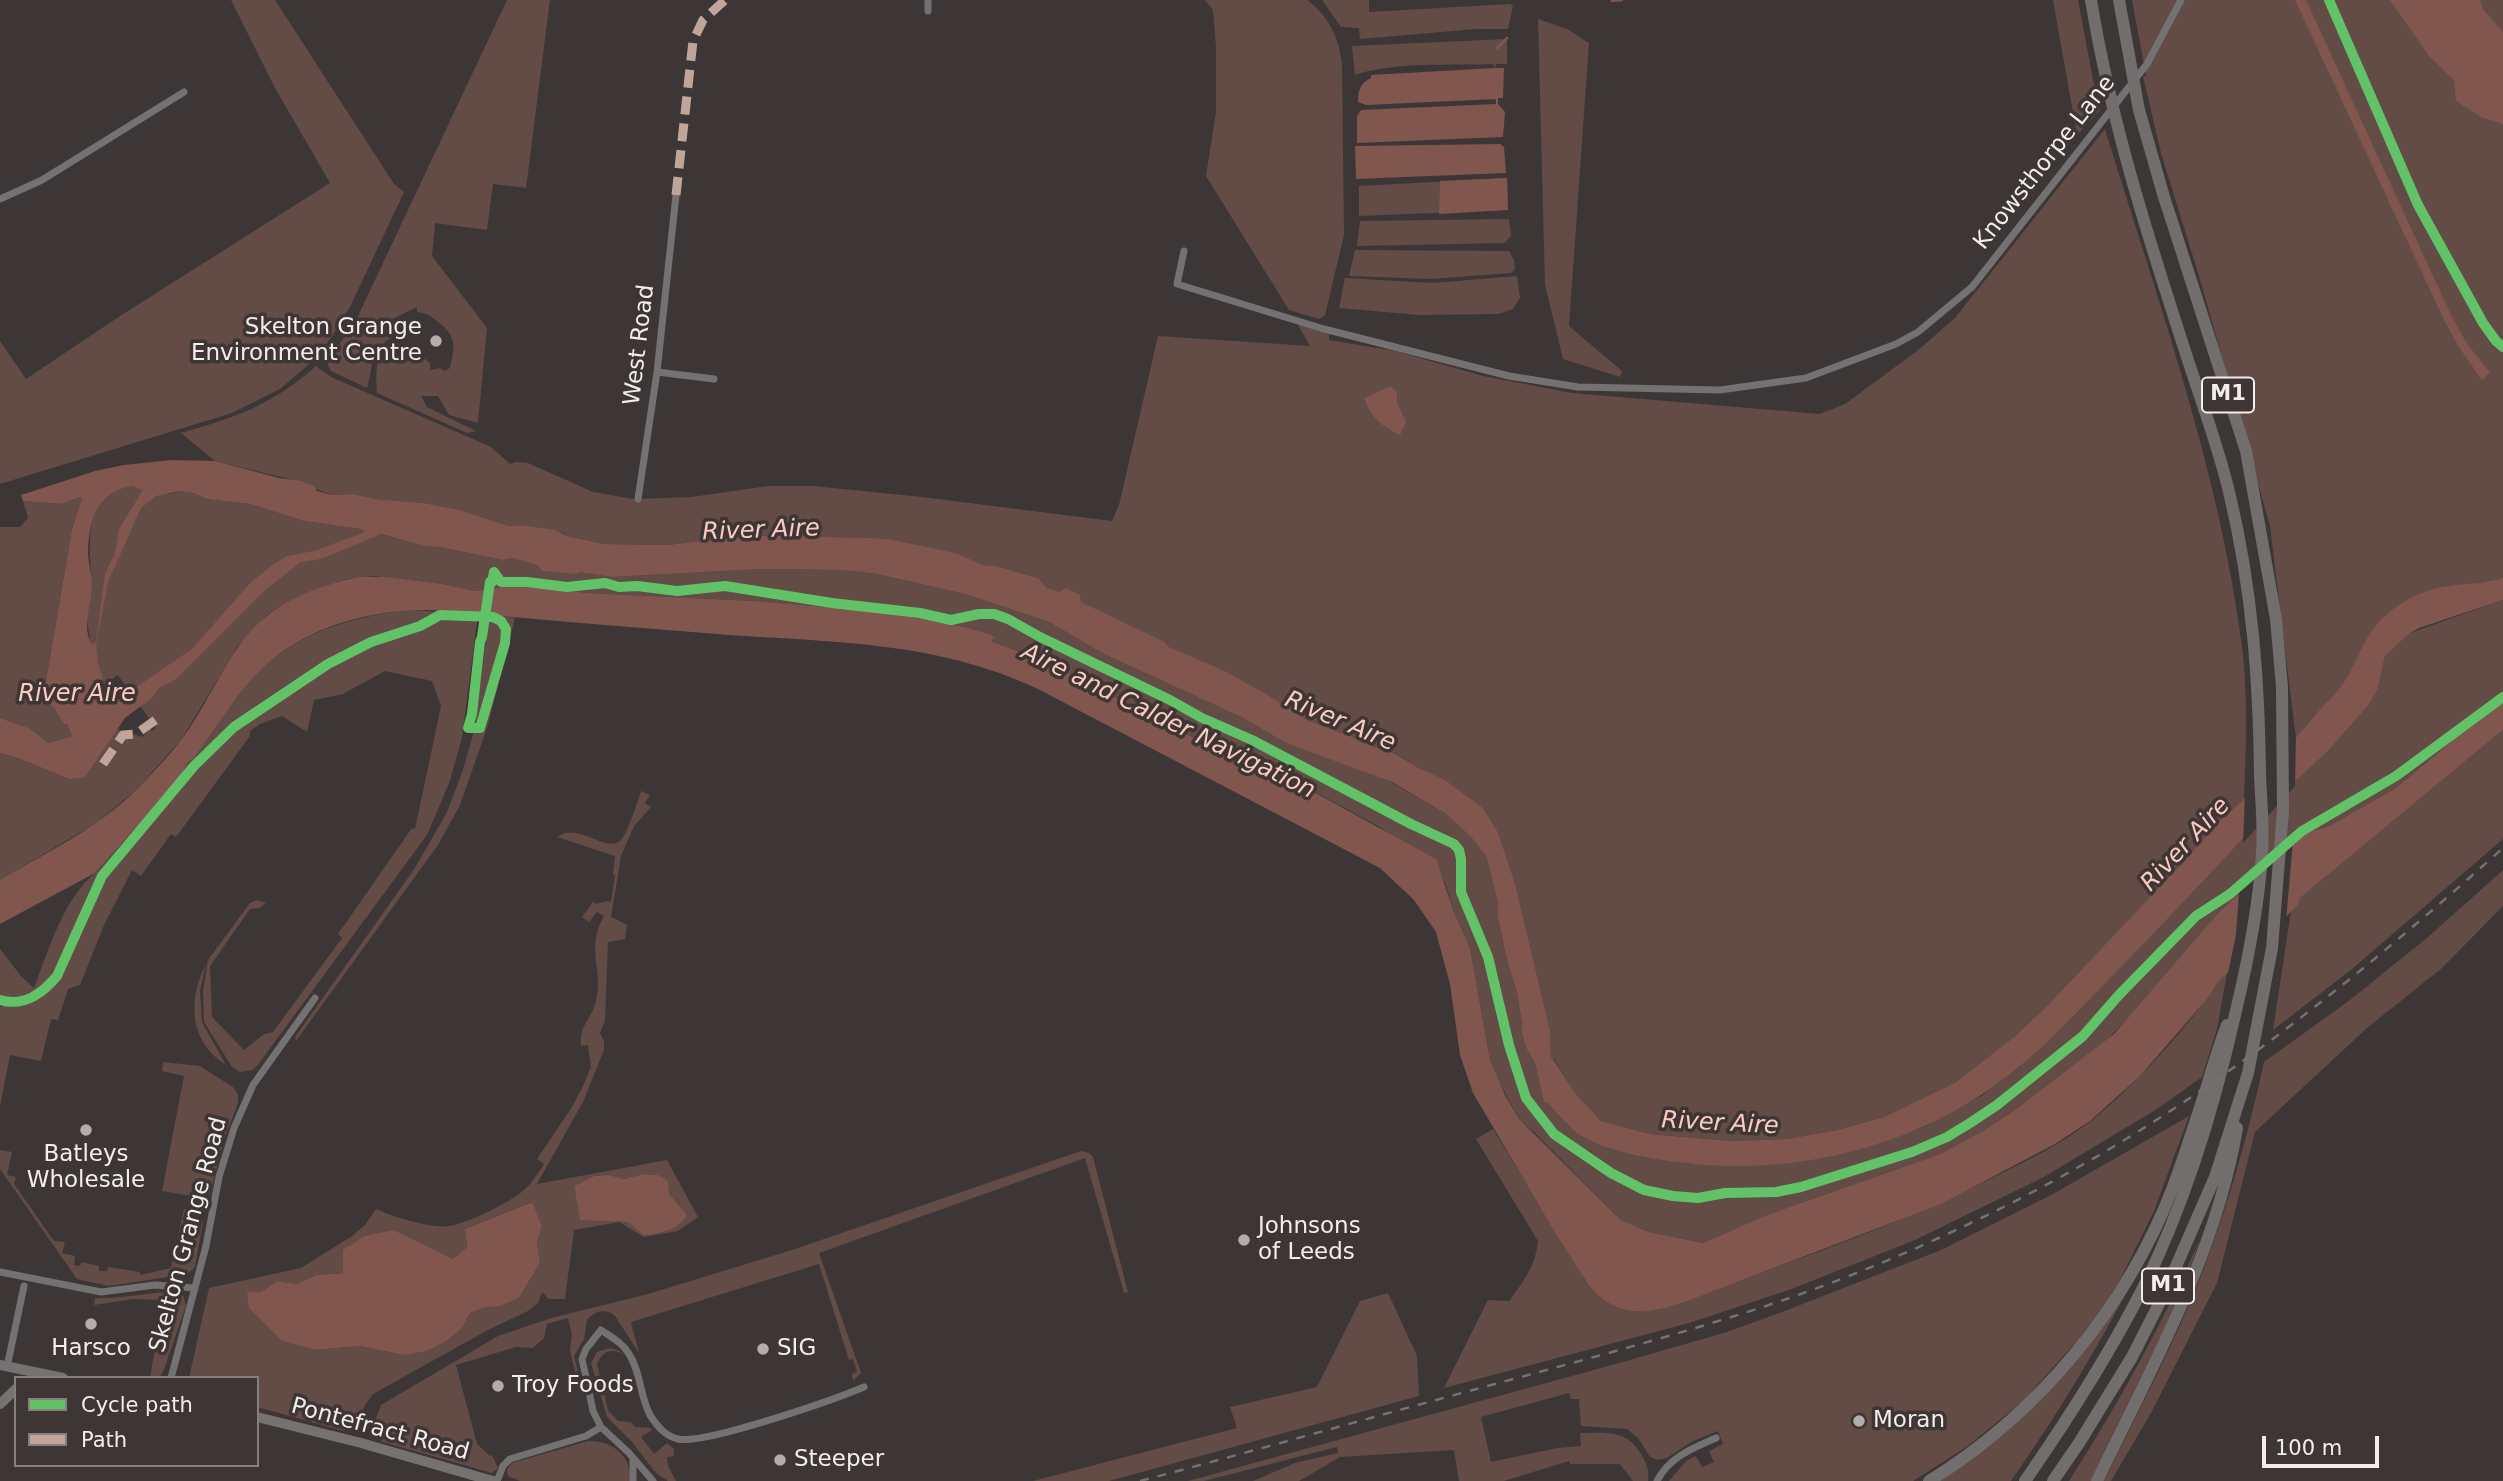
<!DOCTYPE html>
<style>
body{margin:0}
#map{position:relative;width:2503px;height:1481px;overflow:hidden;background:#3c3736;font-family:"DejaVu Sans",sans-serif}
canvas{display:block}
.legend{position:absolute;left:14px;top:1376px;width:245px;height:91px;box-sizing:border-box;background:#3e3634;border:2px solid #867f7e;margin:0;padding:9px 12px;list-style:none;font-size:21px;color:#f3edec}
.legend li{display:flex;align-items:center;gap:14px;height:35px}
.legend b{width:35px;border:2px solid #867f7e}
.scale{position:absolute;left:2262px;top:1436px;width:117px;height:32px;box-sizing:border-box;border:4px solid #f3edec;border-top:0;padding-left:9px;font-size:21px;line-height:24px;white-space:nowrap;color:#f3edec;-webkit-text-stroke:5px #3e3634;paint-order:stroke}
</style>
<div id="map">
<canvas width="2503" height="1481"></canvas>
<ul class="legend">
<li><b style="height:9px;background:#61c268"></b>Cycle path</li>
<li><b style="height:9px;background:#c0a59a"></b>Path</li>
</ul>
<div class="scale">100 m</div>
</div>
<script>
const ctx = document.querySelector('canvas').getContext('2d');
ctx.lineJoin = 'round';
function paint(path, color) { ctx.fillStyle = color; ctx.fill(path, 'evenodd'); }
function stroke(path, color, width, dash) { ctx.strokeStyle = color; ctx.lineWidth = width; ctx.lineCap = dash ? 'butt' : 'round'; ctx.setLineDash(dash || []); ctx.stroke(path); }
function drawText(font, color, halo, rows, align = 'center') {
  ctx.font = font + ' "DejaVu Sans",sans-serif'; ctx.lineWidth = 7; ctx.setLineDash([]); ctx.textBaseline = 'middle'; ctx.strokeStyle = halo; ctx.fillStyle = color; for (const [text, x, y, turn = 0] of rows) {
    ctx.save(); ctx.translate(x, y); ctx.rotate((+turn || 0) * Math.PI / 180); ctx.textAlign = isNaN(turn) ? turn : align; if (halo) ctx.strokeText(text, 0, 0); ctx.fillText(text, 0, 0); ctx.restore();
  }
}
paint(new Path2D(`
 M231,0h44l119,184 10,8 -54,115 -29,47 -41,35 -48,24 -232,71v-143l26,38 94,-63 210,-133 -55,-95z
 M507,0h43l-24,188 -33,-4 -6,46 -52,-7 -3,33 55,72 -9,95 -29,-8 -11,-19h-17l6,11 49,24 -9,2 -90,-40c-1,-21 -3,-37 15,-49l11,19 12,-6 3,6 7,-4 5,4v7l10,-2 4,3 6,-3c5,-22 7,-32 -12,-46 -8,-6 -10,-9 -21,-10v-5l-35,17 8,14c-22,17 -16,27 -23,50l-36,-17 -4,-8 31,-47z
 M1205,0h102c22,16 32,38 35,64l2,171 -19,80 -6,4 -30,-9 -83,-134 10,-64v-65l-3,-37z
 M1322,0h47v12l141,-8 3,2 -5,23h-32l-116,10 -1,-11 -18,-1z
 M2053,0h25l17,90 -3,2 2,15 6,3 -23,25z
 M2132,0h371v582l-77,16 -130,141 -26,-213 -71,-250 -38,-123 -18,-77h3z
 M1538,19l29,10 22,14 -20,283 53,45 -2,6 -57,-18 -18,-74z
 M1507,39v25h-11l-1,4 -2,-4c-45,2 -96,-3 -138,11l-3,-29z
 M2105,129c52,170 114,340 137,517 6,47 4,106 2,153l-28,25 -24,30 -146,153 -31,29 -59,46 -72,35 -47,13 -50,9 -56,2 -81,-7 -49,-13 -25,-27 -22,-35h-3l-1,-29 -35,-147 -17,-51 -15,-24 -39,-28 -27,-13 -22,-14 -13,-3 -24,-11 -51,-19 -138,-73 -4,-5 -118,-54 -9,-10 -42,-12h-10l-30,-13 -83,-15 -133,-2 -72,9 -64,-1 -37,-8 -4,-3 -42,-8 -12,1 -49,-16 -36,-7 -48,-4 -23,-5 -21,1 -43,-16 -74,-18 -34,-28c56,-16 91,-28 135,-67l15,11 160,70 19,17 6,-2 12,1 65,29 40,7 59,-2 76,-11h45l109,11 190,24 7,-16 39,-169 152,10 -13,-23 32,11v6l66,11 88,25 89,17 248,21 25,-10 72,-53 38,-33z
 M1507,178l1,32 -149,6v-30z
 M1509,219l2,17 -7,7 -147,3 3,-25z
 M1355,250l154,1 5,9 1,9 -4,4 -80,6 -82,-3z
 M1517,276l3,22 -7,11 -15,5 -79,1 -80,-7 6,-30 88,5z
 M133,486l37,8 10,-3 13,2 13,6 44,5 54,17 57,8 62,17 16,1 64,13 9,-2 27,7 73,12 149,-8 81,1 35,4 88,20 84,28 55,32 137,63 45,26 96,34 64,37 25,23 15,19 12,47 1,21 8,37 10,31 5,32 -1,5 5,19 9,15 7,30 6,9 20,23 28,18 63,16 31,5 81,1 59,-9 50,-13 43,-16 58,-31 38,-29 55,-51 222,-235 32,-30 40,-45 10,-17 7,-33 25,-23 93,-33v100l-17,12 -90,76 -67,38 -21,6 -89,80 -78,93 -39,40 -87,65 -34,22 -41,22 -176,62 -61,27 -54,-11 -28,-12 -86,-87 -16,-14 -22,-41 -7,-18 -20,-112 -16,-36 -9,-30 -65,-55 -139,-75 -18,1 -165,-86 -67,-26 -1,-2 -25,-12 -57,-11 -57,-7 -96,-8 -167,-8 -74,-8 -39,6 -32,-7 -69,-8 -28,3 -51,19 -27,16 -30,32 -57,94 -46,51 -39,32 -96,57v-127l18,5 51,21 37,-35 11,-15 25,8 8,-8 2,2 4,-3 -38,-53 -14,10 -3,-12 -2,3 -6,-3 -6,-14c0,-6 4,-10 3,-15 0,-11 -4,-22 -3,-33 1,-9 5,-18 5,-27 -2,-38 -12,-91 41,-98z
 M80,497l2,1 -10,31 -29,169 12,11 9,16 3,-1 5,12 -23,7 -20,-15 -29,-10v-191h20l8,-9 -5,-17 39,3z
 M410,610l68,4 -16,123 -12,44 -23,54 -170,231 -5,4 -12,2 -8,-5 -28,-45 -1,-31 5,-31 42,-57 7,-3 9,3 -7,5 -9,1 -40,57 2,51 32,33 20,-16 9,-2 69,-94 -4,-4 74,-106 3,1 26,-123 -9,-25 -47,-10 -42,23 -29,6 -7,32 -25,-16 -22,8 -10,7v5l-74,101 -5,-3 -30,42 -9,-6 -28,55 -24,60 -12,4 -10,31 -7,-1 -10,42 -31,-6 -10,52v-100l3,-1 -3,-5v-52l21,27 13,12c14,-37 30,-90 61,-115l60,-67 28,-33 4,-10 7,-6c23,-30 44,-67 73,-93 38,-34 93,-49 143,-54z
 M489,615l26,3 -27,107 -28,80 -22,40 -142,196 -1,-4 120,-169 32,-56 16,-42 12,-43z
 M2503,730v109l-151,130 -79,61 18,-119 7,-6 2,-7z
 M641,791l9,4 -5,8 6,4 -17,19 -13,30 -10,61 16,8 -2,14 -17,3 -3,78 -5,13 4,8v9l-21,52 -46,82 130,-24 31,57 -20,14 -34,6 -25,-15 -45,8 -9,69h-16l-7,-7 -4,11 -10,8 -40,19 -115,64c-4,5 -8,10 -10,16 -5,11 -3,20 -19,21l-87,-24v-29h-68l20,-90 92,-20 51,-32 13,-11 11,-16c18,8 55,20 74,17 18,-3 61,-24 74,-36 8,-7 14,-17 20,-26l-7,-5 35,-52 11,-21 8,-19 -3,-22 -7,1c-2,-22 10,-25 15,-45 8,-30 -11,-53 8,-85l-7,-4 -8,10 -7,-5 11,-15 3,2 10,-3 5,1 4,-27 -2,-1 2,-18 -58,-19c21,-16 48,16 63,4 7,-5 18,-41 21,-50zM643,1174l15,1 11,19 18,20 -59,8 -48,-3 -6,-33 20,-10 15,-1 15,4zM531,1202l11,24 -5,17 3,20 -21,35 -19,8 -17,2 -13,5 -8,15 -58,27 -45,-9 -43,4 -34,-9 -35,-50 14,1 16,-11 20,3 19,-9 27,-2 51,-43 59,29 14,-12 -2,-18z
 M2503,870v36l-61,62 -75,60 -112,104 -38,151 -66,130 -40,68h-7c34,-70 72,-140 100,-213 25,-67 45,-136 60,-206l86,-62 78,-63z
 M206,964l-6,27 2,31 24,43c-38,-24 -38,-66 -20,-101z
 M2227,973l-10,56 -15,48 -45,32 -113,68 -129,63 -126,50 -100,33 -245,65 44,-88 21,1c14,-19 27,-36 29,-60l-62,-102 17,-10 97,158c28,32 58,28 95,15 102,-40 207,-74 305,-123 34,-17 70,-34 101,-58 37,-30 70,-66 100,-102 13,-16 21,-32 36,-46z
 M163,1062l37,4 33,21 5,7v9l-14,37 -13,50 -1,4 -7,4 -41,-7 22,-115 -22,-5z
 M2189,1116l-35,95 -34,69 -20,31 -23,30 -53,59 -56,46 -55,35h-244l17,-20 10,-5 6,11 12,-5 -5,-11 14,-7 -5,-13 -25,10 -26,17 -9,2 -8,-3 -11,-18 -12,-10 -46,-3 -2,-27h-8l-2,-6 -88,24 10,45 66,-14 24,-2 -1,-13c30,0 48,-4 64,26 4,8 5,14 4,22h-15l-13,-17h-50l-1,-3 -65,20h-45l-5,-31 -114,7 -41,24h-46l42,-18 43,-10 -1,-6 -133,34h-16l435,-119 104,-30 55,-20 159,-62 112,-56z
 M0,1150l12,2 -5,23 9,2 -2,7 40,57 11,1 -3,11 13,3 -1,9 6,1 2,-4 17,4v5h8l1,-4 32,5v3l31,-7 13,-59 12,2 7,10 -8,46 -7,7 -79,12 -32,-7 -77,-110z
 M1081,1151l8,2 4,4 35,135 -4,1 -39,-135 -266,95 42,120 -8,8 -1,-7 5,-2 -4,-13 -4,1 -30,-96 -188,58 8,31 -24,-37c-10,-8 -20,-5 -28,4l-3,19 -10,17 5,19 -5,8 -3,-10 4,-2 -5,-20 2,-17 -4,-16 -21,6 -3,14 -11,10 -17,-1 -60,18 21,79 13,12 2,-1 6,13 -6,5 -109,-31 -10,-7v-9l8,-21 117,-69 53,-18 97,-24 144,-44z
 M2201,1237l-27,74 -83,170h-22c50,-78 95,-160 132,-244z
 M2142,1262c-38,76 -82,149 -131,219h-75l69,-51z
 M174,1291l9,4 3,11 -23,66 -4,6h-9l13,-78 -30,-1 -39,6 1,-7h17z
 M1388,1293l29,63 2,40 -310,85h-76l204,-53 -7,-21 87,-20 43,-86z
 M609,1348c7,1 11,3 16,8 -11,-9 -23,-6 -28,8l11,46 10,11 13,1 4,5 15,1 2,2 -11,7 13,17 13,-11 7,6v7l-7,1 1,9 8,15h-8l-12,-8 -24,-31 -25,-25 -16,-54 6,-11z
 M588,1441c24,-1 44,15 42,40h-110l-12,-5 -1,-6 5,-7z`), '#634b46');
paint(new Path2D(`
 M2295,0h11l145,315 15,27 24,31 -8,7 -24,-34 -14,-26z
 M2390,0h90l3,9 20,23v92l-20,-6 -27,-17 -2,-21 -25,-24z
 M1494,68h10l-1,30h-5v6l7,8 -2,25 -146,6v-27l4,-6 135,-6v-5l-130,6 -8,-3c0,-12 2,-19 13,-24v-3z
 M1500,144l4,3 2,26 -150,6 -1,-33z
 M1507,178l1,32 -69,4 1,-33z
 M1391,386l6,6v10l9,20 -6,13c-18,-8 -29,-18 -36,-37z
 M172,460l43,1 64,17 22,3 13,5 3,5 15,4 21,-1 23,5 48,4 36,7 49,16 12,-1 34,5 12,6 37,8 64,1 72,-9h41l92,2 19,2 64,13 30,13h10l42,12 9,10 12,4 8,-4 13,7 1,7 84,40 4,5 53,23 39,21 46,29 51,19 24,11 12,3 23,14 28,13 38,28 15,24 17,51 35,147 1,29h2l23,35 25,27 49,13 81,7 56,-2 50,-9 47,-13 72,-35 59,-46 31,-29 145,-153 25,-30 28,-25 80,-94c23,-18 30,-45 44,-68 16,-28 50,-47 81,-51 18,-3 37,-2 54,-8v22l-84,28 -9,5 -25,23 -7,33 -10,17 -40,45 -32,30c-59,63 -117,127 -178,189 -32,33 -63,67 -98,96 -86,73 -204,107 -315,99 -36,-3 -98,-11 -128,-32 -10,-8 -20,-20 -29,-30l-4,-1 -9,-39 -9,-15 -5,-19 1,-5 -5,-32 -10,-31 -9,-43v-15l-12,-47 -15,-19 -25,-23 -54,-32 -106,-39 -45,-26 -137,-63 -55,-32 -84,-28 -88,-20 -35,-4 -81,-1 -149,8 -33,-5 -2,2 -35,-3 -4,-6 -26,-7 -9,2 -64,-13 -16,-1 -42,-12 -60,25 -20,3 -37,29 -89,89 -16,8 -7,10 -27,20 -40,59 -16,2 -51,-21 -18,-5v-35l29,10 20,15 23,-7 -5,-12 -3,1 -9,-16 -12,-11 29,-169 10,-31 -2,-1 -18,7 -39,-3 -2,-6 74,-24 29,-6zM133,486l10,4 -24,39 -4,24 -10,21 -9,68 -4,3c-11,-20 0,-40 0,-60 0,-11 -4,-22 -4,-33 1,-32 9,-61 45,-66zM180,491l13,2 13,6 44,5 54,17 57,8 4,3 -51,19 -27,5 -13,8 -22,17 -60,68 -79,54 -11,-15 1,-11 -5,-14 -2,-18 12,-63 33,-74 15,-12z
 M360,577h26l57,7 32,7 39,-6 74,8 167,8 96,8 57,7 57,11 26,8 3,2 -3,4 67,26 165,86 18,-1 195,107 18,53 16,36 20,112 15,35 14,24 102,101 28,12 54,11 61,-27 176,-62 41,-22 34,-22 99,-76 105,-122 89,-80 21,-6 67,-38 90,-76 17,-12v30l-203,168 -2,7 -80,77 -11,17 -67,77 -50,45 -35,23 -114,60 -256,98c-37,13 -67,17 -95,-15l-34,-53 -83,-141 -13,-38 -10,-71 -14,-52 -22,-32 -34,-32 -344,-180c-99,-46 -201,-46 -307,-53 -99,-8 -198,-16 -297,-25 -57,-1 -122,15 -165,54 -29,26 -50,63 -73,94l-7,5 -4,10 -28,33 -60,67 -95,51v-44c47,-28 98,-52 137,-91 18,-19 37,-38 52,-60 42,-64 50,-113 130,-141 13,-4 26,-9 41,-11z
 M643,1174l15,1 10,6 1,13 18,20c-8,17 -27,19 -43,21l-16,-13 -48,-2 -6,-34 20,-10 15,-1 15,4z
 M532,1202l10,24 -5,17 3,20 -21,35 -19,8 -17,2 -13,5 -8,15 -16,13 -20,10 -22,4 -45,-9 -43,4 -34,-9 -33,-33 -2,-17 14,1 16,-11 20,3 19,-9 27,-2v-23l21,-14 30,-6 59,29 14,-12 -2,-18z`), '#80564e');
paint(new Path2D(`
 M2296,734l-1,52 -52,57 2,-49z
 M2293,841l-7,80 -59,57 9,-43 3,-44z`), '#3c3736');
stroke(new Path2D(`
 M1612,1l10,-1
 M1497,48l10,-10`), '#80564e', 2.5);
stroke(new Path2D(`
 M928,0v11
 M0,199l42,-19 142,-88
 M1184,251l-7,33 147,45 185,47 69,11 142,3 86,-12 90,-34 22,-12 54,-45 175,-223 34,-64
 M657,372l57,7
 M638,499l19,-127 19,-177
 M0,1272l101,20 54,-7 40,3
 M7,1367l17,-81
 M171,1378l35,-132 13,-69 15,-49 19,-43 62,-87
 M633,1459v22
 M497,1481l6,-15 7,-7 76,-23 15,-9
 M653,1481l-24,-28 -28,-26 -8,-16 -11,-52 4,-10 15,-19c10,7 22,13 28,24 12,18 11,43 21,61 7,11 15,21 28,24 26,6 155,-39 186,-52
 M1657,1481c12,-24 36,-33 59,-43`), '#737171', 7);
stroke(new Path2D(`
 M0,1365l63,13
 M0,1404l16,-15
 M257,1417l104,26 132,38`), '#767272', 10);
stroke(new Path2D(`
 M1929,1481c109,-67 198,-174 244,-294 12,-33 23,-67 34,-101 6,-20 12,-41 20,-61
 M2025,1481c43,-62 84,-126 118,-193 43,-86 71,-180 92,-273 13,-54 24,-108 27,-162 2,-26 -1,-52 -2,-78 -1,-96 -8,-186 -30,-279 -11,-48 -29,-95 -44,-142 -38,-117 -75,-232 -95,-354
 M2053,1481l26,-38 53,-86 32,-63 51,-117 33,-104 24,-125 11,-137 -1,-124 -6,-68 -30,-168 -82,-254 -25,-87 -20,-110
 M2097,1481c55,-114 119,-227 140,-353`), '#726e6d', 12);
stroke(new Path2D(`
 M1140,1481c99,-26 197,-54 296,-81 113,-31 227,-60 339,-97 106,-36 210,-83 307,-138 153,-87 290,-200 421,-317`), '#767272', 2.5, [9, 9]);
stroke(new Path2D(`
 M676,195l17,-154 10,-21 22,-20
 M103,764l20,-29 13,-1 21,-15 -2,-3`), '#c0a59a', 9, [18, 9]);
stroke(new Path2D(`
 M2329,0l89,205 65,118 13,18 7,6
 M494,572l7,10h26l40,5 38,-4 14,4 18,-1 40,5 48,-5 107,17 88,10 31,7 28,-6h15l14,5 32,18 130,63 32,18 50,22 159,84 43,20 5,6 2,9v33l27,65 21,88 17,53 28,36 57,39 33,17 29,6 25,2 27,-5 51,-1 25,-5 111,-35 35,-15 23,-14 27,-18 86,-69 35,-40 78,-80 34,-22 72,-63 94,-55 107,-79
 M0,1000c24,7 42,-6 57,-24l45,-100 92,-110 40,-39 94,-63 43,-22 49,-16 20,-11 53,2 8,4 5,8 -1,14 -25,85h-12l4,-14 8,-72 2,-5 8,-55h2l2,-10`), '#61c268', 10);
for (const [x, y, r, color] of [
 [436,341,7,"#b3adac"],
 [86,1130,7,"#b3adac"],
 [1244,1240,7,"#b3adac"],
 [91,1324,7,"#b3adac"],
 [763,1349,7,"#b3adac"],
 [498,1386,7,"#b3adac"],
 [1859,1421,7,"#b3adac"],
 [780,1460,7,"#b3adac"]
]) { const dot = new Path2D(); dot.arc(x, y, r, 0, 2 * Math.PI); ctx.fillStyle = color; ctx.fill(dot); stroke(dot, '#3e3634', 2.5); }
for (const [x, y, w] of [
 [2228,395,52],
 [2168,1286,52]
]) { const box = new Path2D(); box.roundRect(x - w / 2, y - 17.5, w, 35, 5); ctx.fillStyle = '#3e3634'; ctx.fill(box); stroke(box, '#f3edec', 2); }
drawText('bold 21px', '#f3edec', null, [
 ["M1",2228,395],
 ["M1",2168,1286]
]);
drawText('23px', '#f3edec', '#3e3634', [
 ["Knowsthorpe Lane",2045,163,-52],
 ["West Road",640,345,-83],
 ["Skelton Grange Road",189,1235,-75],
 ["Pontefract Road",380,1430,15]
]);
drawText('23px', '#f3edec', '#3e3634', [
 ["Skelton Grange",422,328,"right"],
 ["Environment Centre",422,354,"right"],
 ["Batleys",86,1155,"center"],
 ["Wholesale",86,1181,"center"],
 ["Johnsons",1258,1227],
 ["of Leeds",1258,1253],
 ["Harsco",91,1349,"center"],
 ["SIG",777,1349],
 ["Troy Foods",512,1386],
 ["Moran",1873,1421],
 ["Steeper",794,1460]
], 'left');
drawText('italic 24px', '#fbcbc2', '#3e3634', [
 ["River Aire",761,531,-2],
 ["River Aire",77,695],
 ["Aire and Calder Navigation",1168,722,26],
 ["River Aire",1340,722,23],
 ["River Aire",2186,845,-47],
 ["River Aire",1720,1124,3]
]);
</script>
